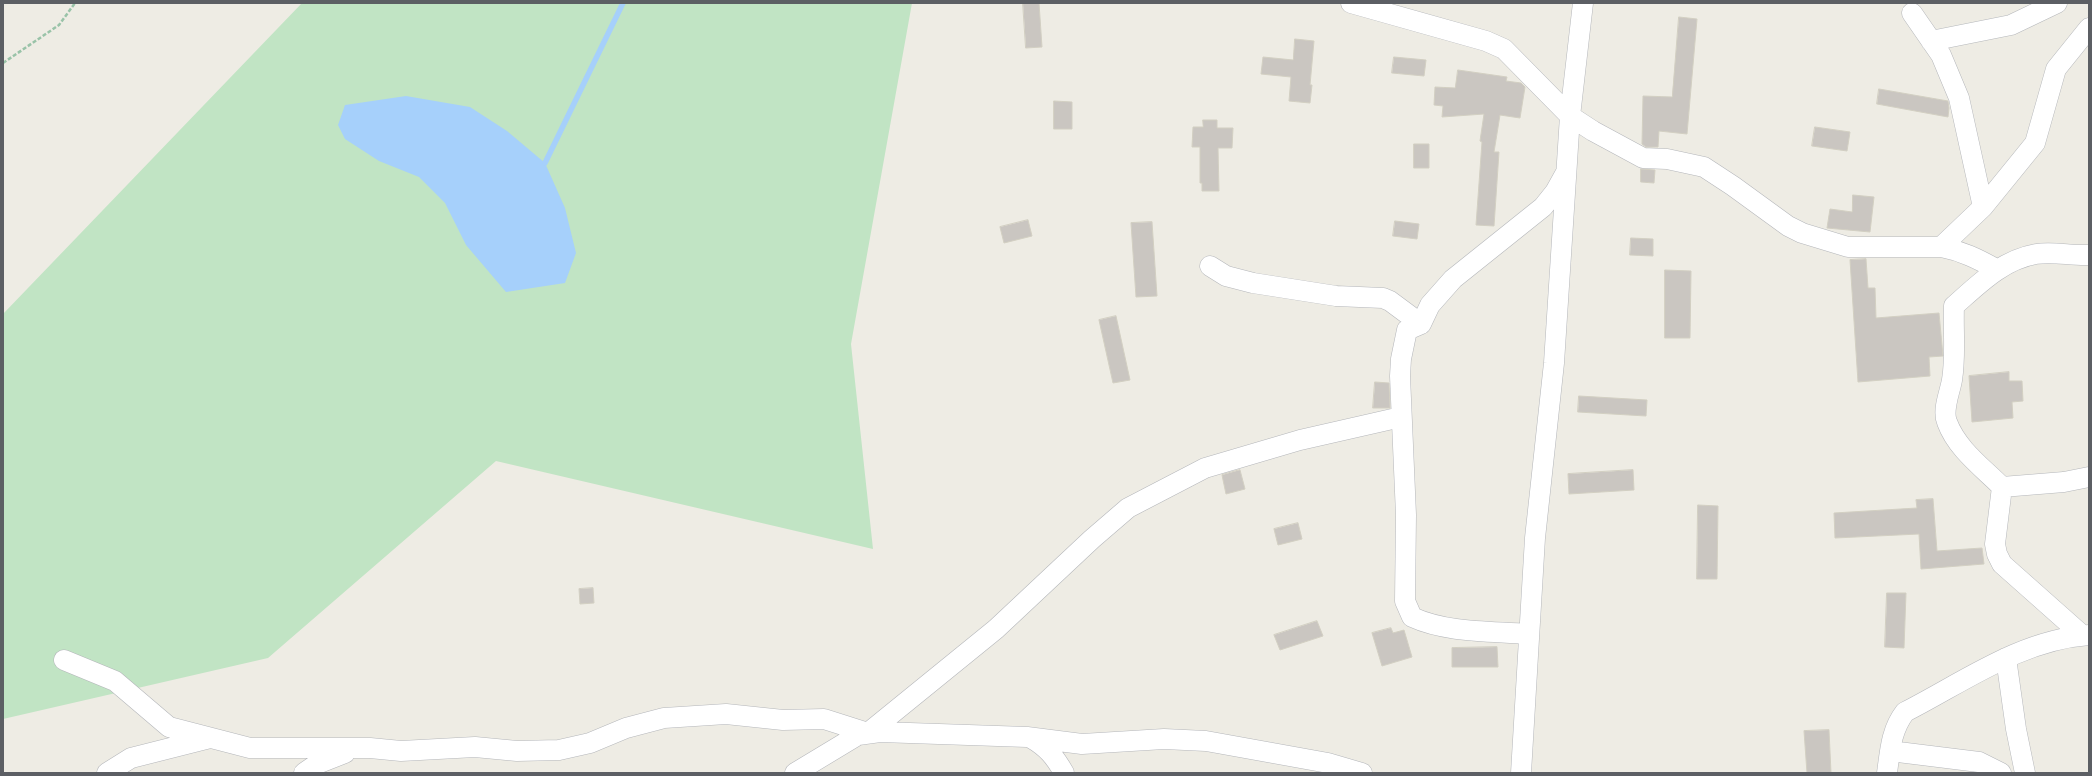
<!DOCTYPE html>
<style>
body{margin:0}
#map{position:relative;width:2092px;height:776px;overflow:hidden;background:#eeece4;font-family:Lato,sans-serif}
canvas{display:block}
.frame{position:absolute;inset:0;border:4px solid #5c5f64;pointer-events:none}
</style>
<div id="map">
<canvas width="2092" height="776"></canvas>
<div class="frame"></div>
</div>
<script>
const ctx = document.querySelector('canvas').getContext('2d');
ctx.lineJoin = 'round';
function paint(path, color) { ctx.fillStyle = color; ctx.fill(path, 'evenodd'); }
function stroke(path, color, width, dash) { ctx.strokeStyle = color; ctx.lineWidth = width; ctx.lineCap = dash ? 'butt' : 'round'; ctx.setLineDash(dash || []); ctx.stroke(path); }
paint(new Path2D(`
 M302,3h610l-61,341 22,205 -377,-88 -228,197 -265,61v-405z`), '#c1e4c4');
paint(new Path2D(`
 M406,96l64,11 37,24 38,32 20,45 11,45 -11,30 -59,9 -40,-47 -21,-42 -26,-26 -40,-16 -34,-22 -7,-14 7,-20z`), '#a6d0fb');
stroke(new Path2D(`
 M545,163l78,-160`), '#a6d0fb', 5.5);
const building = new Path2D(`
 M1023,3h16l3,44 -16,1z
 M1679,17l18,2 -10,115 -28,-3 -1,16h-12l-4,-3 1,-48 29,1z
 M1295,39l19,2 -4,44h2l-2,18 -21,-2 2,-24 -30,-3 2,-17 30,3z
 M1394,57l32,3 -2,16 -32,-3z
 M1458,70l49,7 -1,4 15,2 4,4 -5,31 -20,-3 -6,37h5l-5,74 -18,-1 6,-83 -2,-1 4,-27 -42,3 1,-11 -9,-1 1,-18 20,1z
 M1879,89l69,12 1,7 -1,9 -71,-13z
 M1054,101l18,1v27h-18z
 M1203,120h14v8h16l-1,20h-14l1,43h-17v-8h-2v-36h-8l1,-20h10z
 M1815,127l35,5 -3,19 -35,-5z
 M1414,144h15v24h-15z
 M1641,169l14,1 -1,13 -13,-1z
 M1853,195l21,2 -4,35 -43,-4 3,-19 22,3z
 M1028,220l4,16 -28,7 -4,-16z
 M1395,221l24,3 -2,15 -24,-3z
 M1152,222l5,74 -21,1 -5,-74z
 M1631,238l22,1v17l-23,-1z
 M1866,259l2,29h7l1,30 63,-5 4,43 -14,1 1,19 -72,6 -8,-122z
 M1665,270l26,1 -1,67h-25z
 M1116,316l14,64 -17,3 -14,-63z
 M2009,372v9h13l1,20 -11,1 1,16 -41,4 -3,-46z
 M1375,382l14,1 1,25h-17z
 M1579,396l68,4 -1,16 -68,-4z
 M1240,470l5,19 -19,5 -4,-19z
 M1633,470l1,20 -65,4 -1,-20z
 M1933,499l4,52 45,-3 2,16 -63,5 -2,-35 -84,4 -1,-25 83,-5 -1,-8z
 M1698,505l20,1 -1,73h-20z
 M1298,523l4,16 -24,6 -4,-16z
 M593,588l1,15 -14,1 -1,-15z
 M1887,593h19l-2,55 -19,-1z
 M1317,621l6,15 -43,14 -6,-15z
 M1391,628l2,5 11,-3 8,27 -30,9 -10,-33z
 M1497,647l1,20h-46v-19z
 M1829,730l2,43h-24l-3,-42z`);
paint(building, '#cac6c1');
stroke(building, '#d2cfc2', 1);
const minor = new Path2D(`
 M1351,3l135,38 18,8 66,67 23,15 50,27 24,1 37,8 29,19 55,40 14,7 46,14h93c21,4 37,12 55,22
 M1912,13l29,42 18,43 24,109
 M1931,41l80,-16 46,-22
 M1941,247l42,-40 52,-64 21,-74 33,-41
 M2089,255c-17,1 -36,-4 -53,-1 -34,6 -57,30 -82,52 -1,25 2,50 -2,74 -2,12 -10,30 -5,42 10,27 35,45 55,65l62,-5 25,-5
 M1210,266l16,10 27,7 83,13 47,2 7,3 31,23
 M2002,487l-7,57 2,10 5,10 80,71
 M1528,634c-38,-3 -81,-1 -116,-17l-7,-16 1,-86 -6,-139 1,-17 6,-29 14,-6 9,-19 23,-26 90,-72 12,-15 10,-18
 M2006,658l10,71 9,44
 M64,660l51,21 54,46 81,21h120l31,3 74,-4 42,4 42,-1 31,-7 36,-15 38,-10 62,-4 57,6 41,-1 44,14
 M868,733l128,-104 96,-90 36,-31 77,-40 95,-28 101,-23
 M1031,738c16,9 24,19 33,35
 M1890,751l89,11 22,11
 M107,773l24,-15 79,-20
 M304,773l13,-9 28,-11
 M795,773l63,-38 22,-3 147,5 55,7 82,-5 42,2 122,22 34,10
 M1521,773l14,-235 19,-175 16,-247 13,-113
 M1887,773c3,-22 4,-43 18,-61 59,-30 115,-72 184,-77`);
stroke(minor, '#b4b6ba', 21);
stroke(new Path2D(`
 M3,63l56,-38 16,-22`), '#99c3a8', 2.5, [4, 2]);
stroke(minor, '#fff', 20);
</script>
